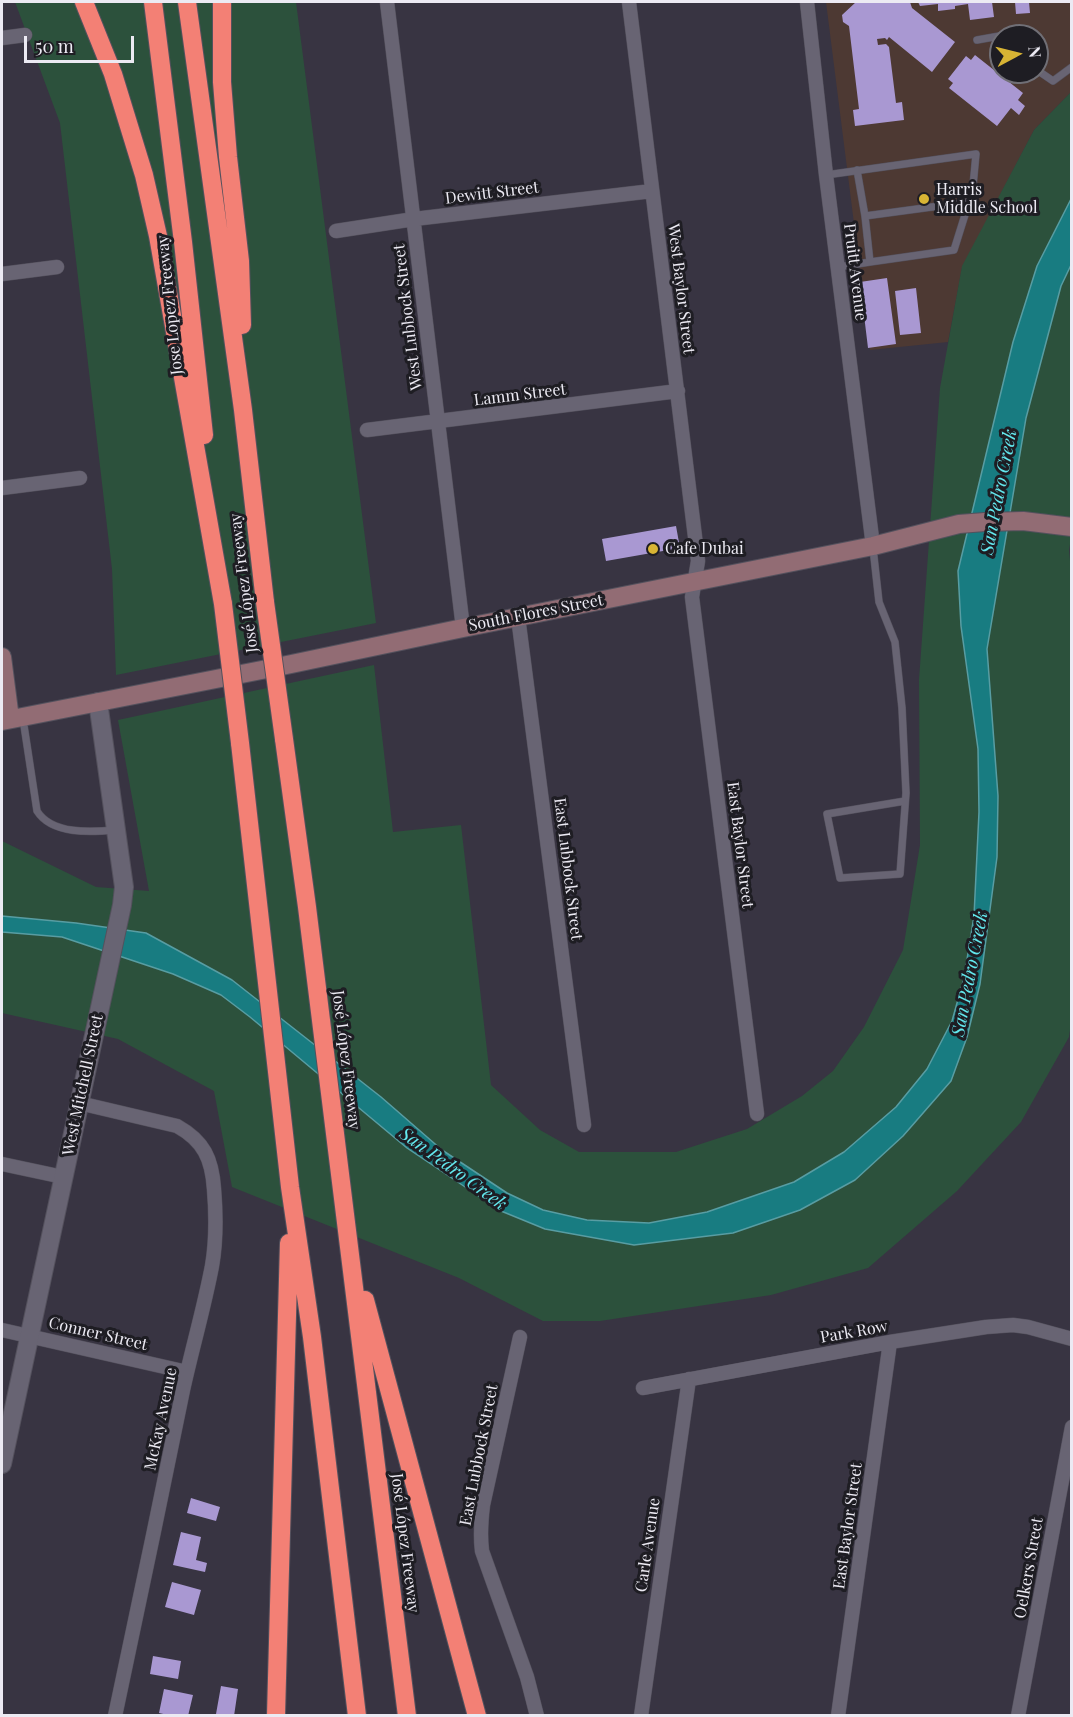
<!DOCTYPE html>
<meta charset="utf-8">
<style>
body{margin:0}
#map{position:relative;width:1073px;height:1717px;overflow:hidden;background:#383442;font-family:"Playfair Display",serif}
canvas{display:block}
.frame{position:absolute;inset:0;border:3px solid #eceaf3;pointer-events:none}
.north{position:absolute;left:989px;top:24px;width:60px;height:60px;box-sizing:border-box;background:#1e1d23;border:2px solid #706f76;border-radius:50%;rotate:83deg;font-size:16px;font-weight:700;line-height:24px;text-align:center;color:#eceaf3}
.north::after{content:'';display:block;margin:auto;width:21px;height:27px;background:#d8b434;clip-path:polygon(50% 0,100% 100%,50% 72%,0 100%)}
.scale{position:absolute;left:24px;top:36px;width:110px;height:27px;box-sizing:border-box;border:3px solid #eceaf3;border-top:0;padding-left:8px;font-size:18px;line-height:21px;white-space:nowrap;color:#eceaf3;-webkit-text-stroke:4px #1e1d23;paint-order:stroke}
</style>
<div id="map">
<canvas width="1073" height="1717"></canvas>
<div class="frame"></div>
<div class="north">N</div>
<div class="scale">50 m</div>
</div>
<script>
const ctx = document.querySelector('canvas').getContext('2d');
ctx.lineJoin = 'round';
function paint(path, color) { ctx.fillStyle = color; ctx.fill(path, 'evenodd'); }
function stroke(path, color, width, dash) { ctx.strokeStyle = color; ctx.lineWidth = width; ctx.lineCap = dash ? 'butt' : 'round'; ctx.setLineDash(dash || []); ctx.stroke(path); }
function drawText(font, color, halo, rows, align = 'center') {
  ctx.font = font + ' "Playfair Display",serif'; ctx.lineWidth = 6; ctx.setLineDash([]); ctx.textBaseline = 'middle'; ctx.strokeStyle = halo; ctx.fillStyle = color; for (const [text, x, y, turn = 0] of rows) {
    ctx.save(); ctx.translate(x, y); ctx.rotate((+turn || 0) * Math.PI / 180); ctx.textAlign = isNaN(turn) ? turn : align; if (halo) ctx.strokeText(text, 0, 0); ctx.fillText(text, 0, 0); ctx.restore();
  }
}
paint(new Path2D(`
 M826,2h245v90l-37,38 -72,138 -14,74 -78,8zM1001,36h36v36h-36z`), '#4d3933');
paint(new Path2D(`
 M15,2h281l80,621 -260,52 -4,-106 -52,-446z
 M1071,92l1,441 -3,17 3,31 -1,441 -2,15 -48,85 -64,69 -89,77 -97,27 -171,26h-57l-84,-43 -227,-91 -18,-96 -96,-52 -116,-26v-172l94,46 53,4 -31,-171 256,-55 19,167 68,-7 30,260 49,45 39,22h97l71,-23 55,-33 31,-25 31,-44 39,-77 17,-105 -1,-165 21,-292 22,-122 72,-136z`), '#2c513c');
const water = new Path2D(`
 M1071,199v66l-10,21 -35,132 -39,231 11,147 -1,61 -17,127 -13,53 -16,44 -48,55 -48,44 -55,30 -67,23 -99,12 -89,-16 -44,-18 -94,-63 -157,-131 -29,-22 -48,-21 -111,-37 -60,-5v-16l74,7 70,10 86,47 149,117 61,53 65,43 36,17 44,10 62,3 58,-11 87,-30 50,-30 52,-45 31,-38 25,-48 12,-43 10,-62 5,-104 -1,-63 -17,-123 -3,-55 55,-229 24,-76z`);
paint(water, '#187c81');
stroke(water, '#589da3', 1.5);
paint(new Path2D(`
 M856,2h54l2,6 43,34 -23,30 -43,-35 -2,3 -2,-2 -8,1 1,6 8,-1 3,3 7,56 6,-1 2,18 -49,6 -2,-16 6,-1 -10,-83 -6,-4 -1,-7z
 M918,2h74l2,15 -24,3 -2,-16 -13,2v3l-17,2v-7l-18,2z
 M1015,2h14l1,11 -14,1z
 M975,55l48,38 -5,7 7,6 -6,9 -8,-7 -14,18 -48,-38 4,-5 -5,-4 18,-23 5,4z
 M887,278l9,66 -28,4 -8,-66z
 M916,288l5,45 -21,2 -5,-44z
 M676,526l4,22 -74,13 -4,-22z
 M191,1498l29,9 -4,14 -29,-8z
 M181,1532l20,5 -5,23 11,3 -2,9 -32,-7z
 M172,1582l29,8 -7,25 -29,-8z
 M153,1656l28,5 -3,18 -28,-5z
 M221,1686l17,3 -4,27 -18,-2z
 M164,1689l29,6 -5,21h-16l-13,-3z`), '#a998d2');
const service = new Path2D(`
 M977,40l45,-8 1,4
 M1037,70l16,11 19,-14
 M826,175c50,-7 100,-14 150,-21l-3,32 -4,16 -104,14 -8,-46
 M865,216l5,46 84,-12 15,-48
 M838,267l32,-5
 M873,548l6,54 16,40 7,66 4,85 -6,81 -60,4 -13,-64 78,-13
 M23,719l14,92c15,24 54,21 79,19`);
const minor = new Path2D(`
 M387,2l76,626
 M629,2l69,559 -6,36 65,517
 M807,2l19,173 47,371
 M2,38l23,-3
 M336,231l78,-12 238,-28
 M2,274l55,-7
 M367,430l311,-39
 M2,488l78,-10
 M518,617l66,508
 M79,1103l98,23c27,15 35,33 37,63 2,24 2,54 -2,77 -8,42 -20,83 -29,124 -22,109 -45,217 -68,326
 M2,1164l61,13
 M2,1330l185,42
 M520,1337l-37,168c-2,16 -3,30 -1,46l45,126 10,39
 M643,1388l247,-46 96,-15 27,-2 15,2 44,12
 M641,1716l48,-337
 M838,1716l52,-374
 M1018,1716l54,-289`);
const tertiary = new Path2D(`
 M2,1464l120,-559 2,-18 -26,-185`);
const secondary = new Path2D(`
 M2,657l8,62
 M2,721l275,-54 186,-39 410,-82 86,-22 26,-2 38,-1 49,6`);
const motorway = new Path2D(`
 M84,2l29,72 31,101 14,61 65,368
 M153,2l30,240 21,193
 M187,2l56,408 22,192
 M222,2v80l6,75 12,104 2,64
 M284,739l23,168 100,809
 M240,743l50,444 22,150 45,379
 M365,1300l112,416
 M276,1716c4,-158 10,-316 13,-473`);
stroke(service, '#54515d', 8);
stroke(minor, '#54515d', 15);
stroke(tertiary, '#54515d', 20);
stroke(secondary, '#54515d', 20);
stroke(motorway, '#54515d', 20);
stroke(service, '#686473', 7);
stroke(minor, '#686473', 14);
stroke(tertiary, '#686473', 18);
stroke(secondary, '#926c74', 18);
stroke(motorway, '#f38075', 18);
const motorwayBridge = new Path2D(`
 M265,602l19,137
 M223,604l17,139`);
stroke(motorwayBridge, '#54515d', 20, []);
stroke(motorwayBridge, '#f38075', 18);
for (const [x, y, r, color] of [
 [924,199,6,"#d8b434"],
 [653,549,6,"#d8b434"]
]) { const dot = new Path2D(); dot.arc(x, y, r, 0, 2 * Math.PI); ctx.fillStyle = color; ctx.fill(dot); stroke(dot, '#1e1d23', 2); }
drawText('16px', '#eceaf3', '#1e1d23', [
 ["Harris",936,190],
 ["Middle School",936,208],
 ["Cafe Dubai",665,549]
], 'left');
drawText('16px', '#eceaf3', '#1e1d23', [
 ["Dewitt Street",492,193,-7],
 ["Pruitt Avenue",855,272,83],
 ["West Baylor Street",681,289,83],
 ["Jose Lopez Freeway",170,305,-96],
 ["West Lubbock Street",408,317,-97],
 ["Lamm Street",520,395,-7],
 ["José López Freeway",244,583,-97],
 ["South Flores Street",536,613,-11],
 ["East Baylor Street",740,845,83],
 ["East Lubbock Street",568,869,83],
 ["José López Freeway",346,1060,83],
 ["West Mitchell Street",83,1085,-78],
 ["Park Row",854,1332,-10],
 ["Conner Street",98,1334,13],
 ["McKay Avenue",161,1419,-78],
 ["East Lubbock Street",479,1455,-79],
 ["East Baylor Street",848,1526,-82],
 ["José López Freeway",405,1543,83],
 ["Carle Avenue",648,1545,-82],
 ["Oelkers Street",1029,1568,-80]
]);
drawText('italic 18px', '#63e8ee', '#1e1d23', [
 ["San Pedro Creek",999,492,-79],
 ["San Pedro Creek",970,974,-79],
 ["San Pedro Creek",453,1169,36]
]);
</script>
